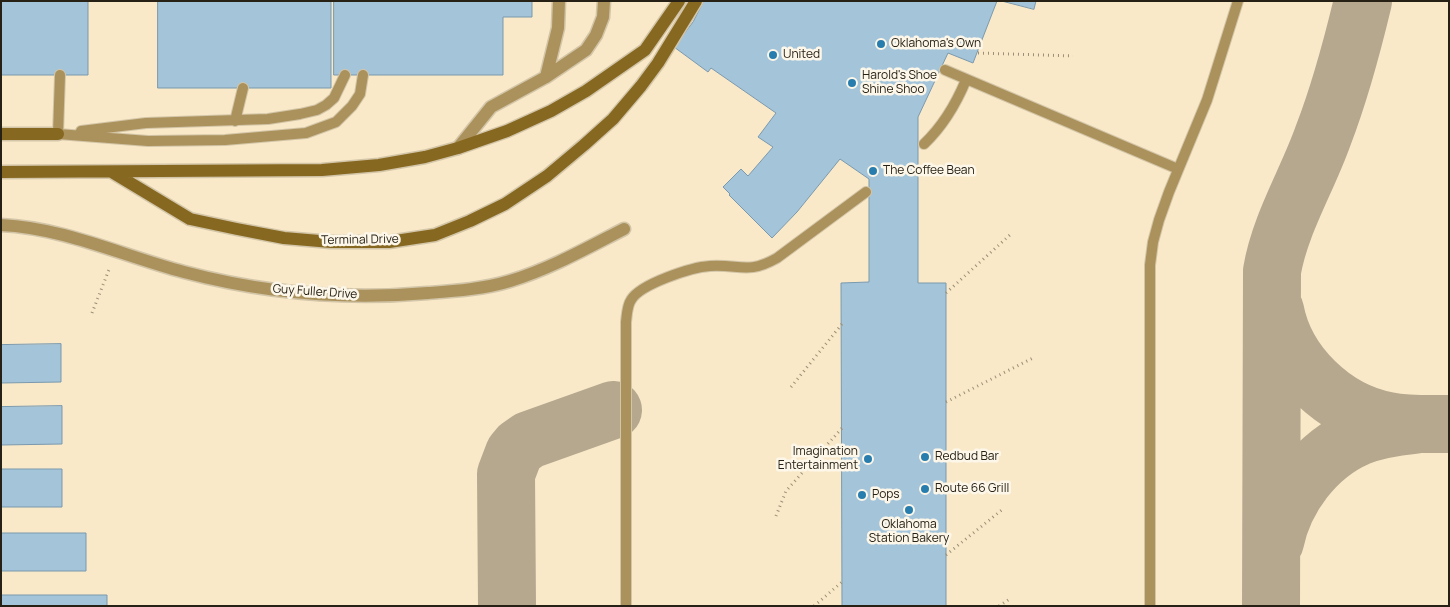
<!DOCTYPE html>
<style>
body{margin:0}
#map{position:relative;width:1450px;height:607px;overflow:hidden;background:#f9e9c8;font-family:Manrope,sans-serif}
canvas{display:block}
.frame{position:absolute;inset:0;border:2px solid #272115;pointer-events:none}
</style>
<div id="map">
<canvas width="1450" height="607"></canvas>
<div class="frame"></div>
</div>
<script>
const ctx = document.querySelector('canvas').getContext('2d');
ctx.lineJoin = 'round';
function stroke(path, color, width, dash) { ctx.strokeStyle = color; ctx.lineWidth = width; ctx.lineCap = dash ? 'butt' : 'round'; ctx.setLineDash(dash || []); ctx.stroke(path); }
function paint(path, color) { ctx.fillStyle = color; ctx.fill(path, 'evenodd'); }
function drawText(font, color, halo, rows, align = 'center') {
  ctx.font = font + ' Manrope,sans-serif'; ctx.lineWidth = 5; ctx.setLineDash([]); ctx.textBaseline = 'middle'; ctx.strokeStyle = halo; ctx.fillStyle = color; for (const [text, x, y, turn = 0] of rows) {
    ctx.save(); ctx.translate(x, y); ctx.rotate((+turn || 0) * Math.PI / 180); ctx.textAlign = isNaN(turn) ? turn : align; if (halo) ctx.strokeText(text, 0, 0); ctx.fillText(text, 0, 0); ctx.restore();
  }
}
stroke(new Path2D(`
 M1275,310c10,54 59,101 113,111 20,4 41,3 61,3
 M1275,542c9,-44 41,-87 83,-105 18,-7 36,-10 56,-12
 M507,606l-1,-132 8,-21 5,-6 10,-7 84,-30
 M1271,606l1,-335c8,-47 35,-90 51,-135 17,-44 29,-89 40,-135`), '#b5a88e', 58);
const building = new Path2D(`
 M1,1h87v74h-87z
 M158,1h173v87h-173z
 M334,1h198v16h-29v58h-169z
 M704,1h293l-24,62 -25,-10 -30,64v166h28v323h-104l-1,-323 28,-1v-103l-29,-20 -43,53 -25,26 -43,-43 1,-1 -7,-7 18,-18 7,7 25,-29 -15,-10 18,-24 -65,-45 -3,4 -34,-25 19,-25z
 M1002,1h34l-2,8z
 M61,344v38l-60,1v-38z
 M62,406v38l-61,1v-38z
 M1,469h61v38h-61z
 M1,533h85v38h-85z
 M1,595h106v11h-106z`);
paint(building, '#a4c4d9');
stroke(building, '#7a99ae', 1);
const lane = new Path2D(`
 M945,70l233,99
 M235,121l8,-33
 M81,131l65,-8 122,-4 32,-5 17,-4 9,-5 8,-7 11,-23
 M58,134l90,7 77,-1 81,-7 30,-11 16,-16 8,-12 3,-19
 M58,134l2,-59
 M924,144c19,-18 32,-40 42,-64
 M626,606v-284c1,-8 1,-16 5,-22 9,-16 61,-33 79,-34 30,-2 37,9 67,-8l89,-66
 M1150,606v-341l3,-23 6,-22 10,-28 38,-92 31,-99`);
const street = new Path2D(`
 M546,77l12,-49 1,-27
 M458,148l33,-41 55,-30 40,-27 10,-15 7,-18 1,-16
 M1,225c64,3 122,31 183,47 79,21 163,28 244,21 27,-2 56,-4 82,-12 40,-12 77,-33 114,-52`);
const secondary = new Path2D(`
 M1,134h57
 M1,172l321,-2 57,-5 46,-8 33,-9 49,-17 44,-20 35,-20 59,-41 34,-49
 M112,172l78,47 47,10 47,9 47,4h58l46,-7 35,-14 35,-17 42,-28 37,-31 29,-26 28,-33 17,-23 38,-62`);
stroke(lane, '#d3c5a8', 12);
stroke(street, '#d3c5a8', 15);
stroke(secondary, '#d3c5a8', 15);
stroke(new Path2D(`
 M978,53l95,3
 M946,293l65,-59
 M92,313l18,-46
 M791,387l51,-63
 M946,402l87,-44
 M776,516l10,-25 56,-63
 M946,555l57,-46
 M814,606l28,-24
 M999,606l12,-8`), '#9b8f77', 3, [1, 4]);
stroke(lane, '#ab925c', 10);
stroke(street, '#ab925c', 12);
stroke(secondary, '#866820', 12);
for (const [x, y, r, color] of [
 [881,44,5,"#277dad"],
 [773,55,5,"#277dad"],
 [852,83,5,"#277dad"],
 [873,171,5,"#277dad"],
 [925,457,5,"#277dad"],
 [868,459,5,"#277dad"],
 [925,489,5,"#277dad"],
 [862,495,5,"#277dad"],
 [909,510,5,"#277dad"]
]) { const dot = new Path2D(); dot.arc(x, y, r, 0, 2 * Math.PI); ctx.fillStyle = color; ctx.fill(dot); stroke(dot, '#fdf7ea', 2); }
drawText('12px', '#272115', '#fdf7ea', [
 ["Oklahoma's Own",891,44],
 ["United",783,55],
 ["Harold's Shoe",862,76],
 ["Shine Shoo",862,90],
 ["The Coffee Bean",883,171],
 ["Imagination",858,452,"right"],
 ["Entertainment",858,466,"right"],
 ["Redbud Bar",935,457],
 ["Route 66 Grill",935,489],
 ["Pops",872,495],
 ["Oklahoma",909,525,"center"],
 ["Station Bakery",909,539,"center"]
], 'left');
drawText('12px', '#272115', '#fdf7ea', [
 ["Terminal Drive",360,240,-1],
 ["Guy Fuller Drive",315,292,4]
]);
</script>
